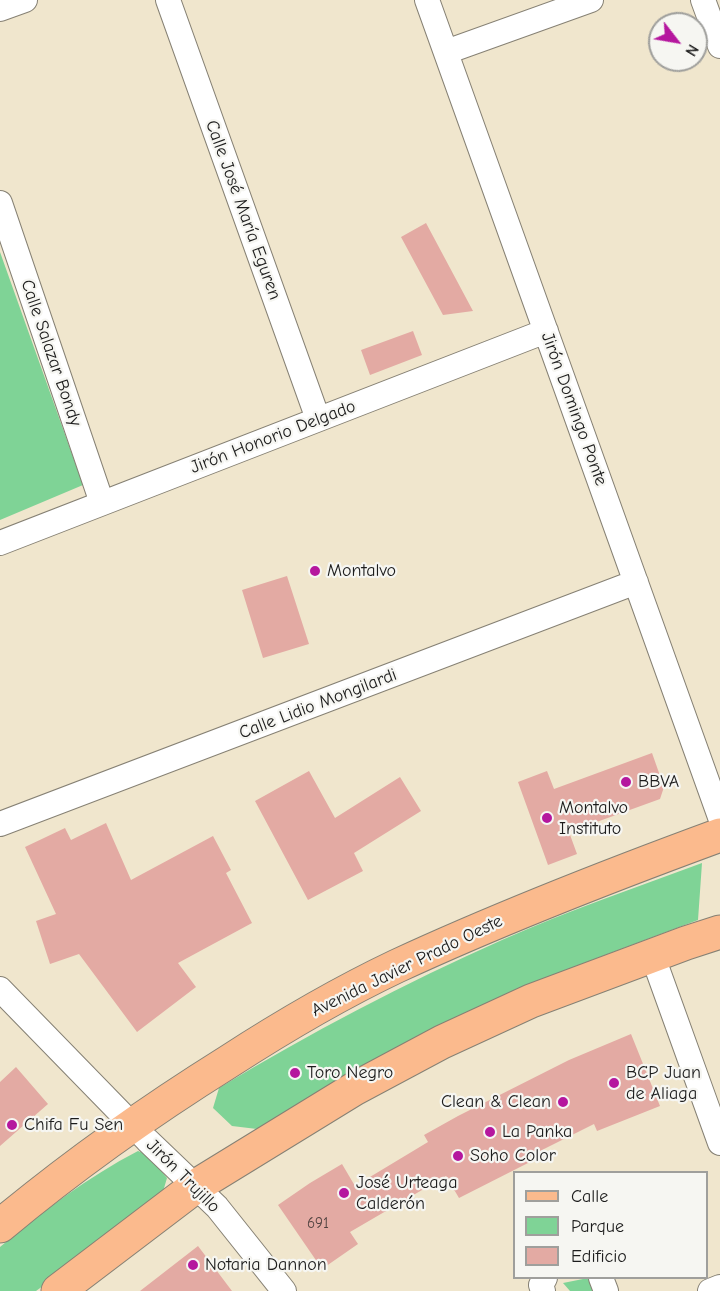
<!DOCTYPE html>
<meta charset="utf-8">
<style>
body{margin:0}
#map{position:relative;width:720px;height:1291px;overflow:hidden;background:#f0e6cd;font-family:"Comic Neue",sans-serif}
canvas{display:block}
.legend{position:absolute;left:513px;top:1171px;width:195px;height:108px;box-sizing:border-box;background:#f6f6f2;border:2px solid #9f9f9c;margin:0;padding:8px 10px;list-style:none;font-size:18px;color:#1c1c1c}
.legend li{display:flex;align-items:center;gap:12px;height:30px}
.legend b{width:30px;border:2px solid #9f9f9c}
.north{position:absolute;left:648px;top:12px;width:60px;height:60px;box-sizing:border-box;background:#f6f6f2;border:2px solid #9f9f9c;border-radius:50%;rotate:121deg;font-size:16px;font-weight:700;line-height:24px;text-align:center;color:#1c1c1c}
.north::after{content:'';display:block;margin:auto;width:21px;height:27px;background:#b5179e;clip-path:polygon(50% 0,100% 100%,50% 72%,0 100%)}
</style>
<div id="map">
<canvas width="720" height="1291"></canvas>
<ul class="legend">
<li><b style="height:8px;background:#fbba8d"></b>Calle</li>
<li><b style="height:16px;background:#7fd396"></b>Parque</li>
<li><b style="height:16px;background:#e3aaa3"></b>Edificio</li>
</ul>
<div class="north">N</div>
</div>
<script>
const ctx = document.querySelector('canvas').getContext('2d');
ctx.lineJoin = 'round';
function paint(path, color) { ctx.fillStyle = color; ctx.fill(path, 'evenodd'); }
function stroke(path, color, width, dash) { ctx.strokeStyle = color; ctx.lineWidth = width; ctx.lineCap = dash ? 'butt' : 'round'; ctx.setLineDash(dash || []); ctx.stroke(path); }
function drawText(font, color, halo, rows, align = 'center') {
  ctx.font = font + ' "Comic Neue",sans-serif'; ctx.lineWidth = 4.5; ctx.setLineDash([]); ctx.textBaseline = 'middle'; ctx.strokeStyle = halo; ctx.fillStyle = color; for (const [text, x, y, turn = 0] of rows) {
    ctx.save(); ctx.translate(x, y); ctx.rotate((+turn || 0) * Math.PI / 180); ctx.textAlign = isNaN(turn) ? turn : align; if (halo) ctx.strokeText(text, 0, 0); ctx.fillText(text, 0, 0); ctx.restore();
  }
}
paint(new Path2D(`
 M0,252l83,233 -83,35z
 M702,863l-4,57 -135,51 -161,75 -145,83 -25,-3 -19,-18 6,-20c91,-55 186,-105 283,-148 65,-29 133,-52 200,-77z
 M138,1151l10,4 19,23 -5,17 -26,23 -100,73h-36v-44c43,-36 88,-70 138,-96z
 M588,1278h17l5,13h-40l-7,-8z`), '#7fd396');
paint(new Path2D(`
 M426,223l47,88 -30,4 -42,-78z
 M413,331l9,24 -52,20 -9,-25z
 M287,576l22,68 -46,14 -21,-68z
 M652,753l12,34 -4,12 -91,33 8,22 -29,11 -30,-83 29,-11 7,18z
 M309,771l26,47 65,-41 21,34 -67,42 9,18 -55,29 -53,-99z
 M106,823l25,57 82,-44 18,34 -5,3 26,50 -74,40 18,24 -59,45 -58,-78 -29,10 -14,-43 20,-7 -31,-67 40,-19 6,12z
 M631,1034l29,72 -63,25 -3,-7 -68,34 2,5 -69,35 -13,-22 -96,56 8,12 -36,25 -44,-64 32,-22 32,-19 13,22 73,-44 -4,-7 34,-19 111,-56z
 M16,1067l32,37 -48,42v-64z
 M198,1246l34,45h-92z`), '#e3aaa3');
const street = new Path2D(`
 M168,0l150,419
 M427,0l293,817
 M703,0l17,46
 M0,9l25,-9
 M446,52l145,-52
 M0,203l102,300
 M0,543l546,-212
 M0,824l636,-242
 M653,957l67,186
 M0,989l147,151 70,67 67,84
 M601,1278l5,13
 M543,1291l-2,-6 4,-7
 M710,1291l10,-4`);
const primary = new Path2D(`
 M0,1226c72,-60 148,-114 228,-164 54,-35 110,-68 169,-96 106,-49 214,-91 323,-131
 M58,1291l138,-105 158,-97 88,-47 89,-41 155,-58 34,-11`);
stroke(street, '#868174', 26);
stroke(primary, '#868174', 35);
stroke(street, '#fff', 24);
stroke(primary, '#fbba8d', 33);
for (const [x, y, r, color] of [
 [315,571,6,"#b5179e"],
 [626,782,6,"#b5179e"],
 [547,818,6,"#b5179e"],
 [295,1073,6,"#b5179e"],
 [614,1083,6,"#b5179e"],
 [563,1102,6,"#b5179e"],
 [12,1125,6,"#b5179e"],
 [490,1132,6,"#b5179e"],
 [458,1156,6,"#b5179e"],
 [344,1193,6,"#b5179e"],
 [193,1265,6,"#b5179e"]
]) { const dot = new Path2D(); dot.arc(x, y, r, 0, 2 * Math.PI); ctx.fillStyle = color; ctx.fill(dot); stroke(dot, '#f6f6f2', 2); }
drawText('15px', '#4e403e', null, [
 ["691",318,1224]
]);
drawText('18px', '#1c1c1c', '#f6f6f2', [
 ["Calle José María Eguren",243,210,70],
 ["Calle Salazar Bondy",51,353,71],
 ["Jirón Domingo Ponte",574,409,70],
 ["Jirón Honorio Delgado",273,437,-21],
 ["Calle Lidio Mongilardi",318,704,-21],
 ["Avenida Javier Prado Oeste",407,966,-26],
 ["Jirón Trujillo",183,1176,45]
]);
drawText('18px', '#1c1c1c', '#f6f6f2', [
 ["Montalvo",327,571],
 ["BBVA",638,782],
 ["Montalvo",559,808],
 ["Instituto",559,829],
 ["Toro Negro",307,1073],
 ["BCP Juan",626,1073],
 ["de Aliaga",626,1094],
 ["Clean & Clean",551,1102,"right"],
 ["Chifa Fu Sen",24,1125],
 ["La Panka",502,1132],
 ["Soho Color",470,1156],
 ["José Urteaga",356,1183],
 ["Calderón",356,1204],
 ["Notaria Dannon",205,1265]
], 'left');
</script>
